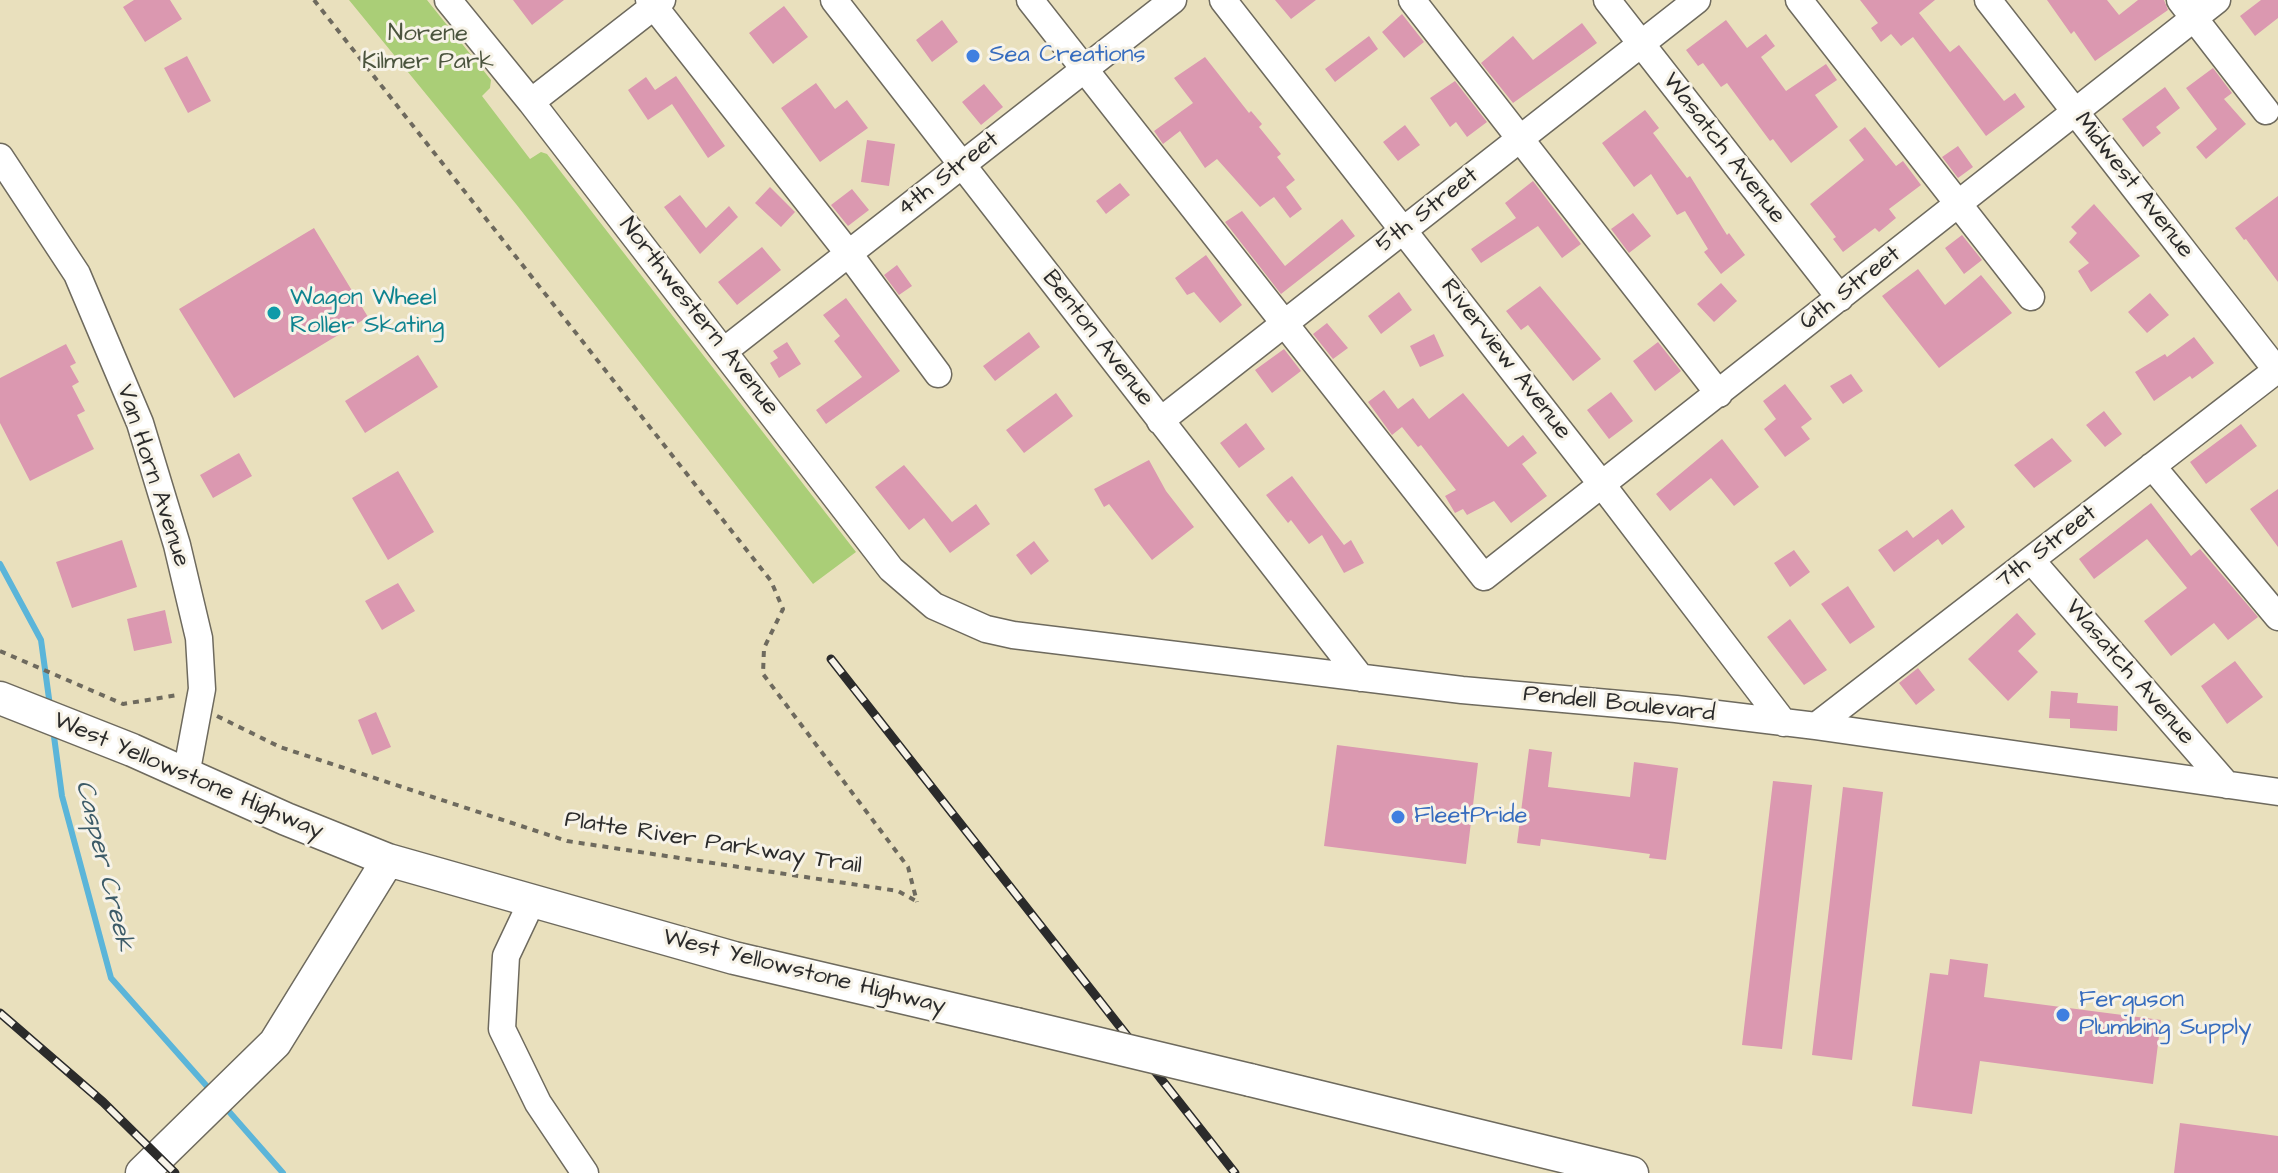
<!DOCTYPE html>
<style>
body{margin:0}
canvas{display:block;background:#e9e0bd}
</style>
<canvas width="2278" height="1173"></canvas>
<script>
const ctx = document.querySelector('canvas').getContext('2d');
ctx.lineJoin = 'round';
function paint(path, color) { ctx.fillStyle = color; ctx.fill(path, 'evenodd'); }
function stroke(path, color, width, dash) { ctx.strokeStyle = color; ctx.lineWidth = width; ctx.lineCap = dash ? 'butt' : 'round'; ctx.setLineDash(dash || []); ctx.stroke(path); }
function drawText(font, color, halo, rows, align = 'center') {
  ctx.font = font + ' "Architects Daughter",sans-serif'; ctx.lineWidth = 6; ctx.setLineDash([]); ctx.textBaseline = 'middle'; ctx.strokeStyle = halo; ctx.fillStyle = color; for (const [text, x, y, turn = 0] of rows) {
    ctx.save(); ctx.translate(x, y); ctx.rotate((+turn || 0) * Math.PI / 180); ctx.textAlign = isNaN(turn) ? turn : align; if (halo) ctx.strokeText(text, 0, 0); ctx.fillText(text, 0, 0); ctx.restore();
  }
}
paint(new Path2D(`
 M349,0h78l64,80 -1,8 -8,8 48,63 11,-7 6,2 309,398 -43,32 -297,-380z`), '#aace77');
stroke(new Path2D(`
 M0,564l41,76 9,66
 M53,729l9,67 49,182 101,114
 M225,1107l58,66`), '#5bb5d9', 6);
paint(new Path2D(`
 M134,0h36l12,19 -37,23 -22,-35z
 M513,0h51l-32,25z
 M1275,0h41l-25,19z
 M1860,0h75l-16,13 31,39 9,-7 45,56 11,-8 10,14 -39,29 -73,-99 -12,9 -10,-12 -10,8 -10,-14 7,-5z
 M2047,0h60l12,15 19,-15h26l4,10 -73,51 -21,-30 -3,3z
 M2261,0h17v18l-23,18 -15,-20z
 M784,6l24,31 -35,27 -24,-31z
 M1402,14l22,28 -20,16 -22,-26z
 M942,20l16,22 -26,20 -16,-22z
 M1726,20l21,28 19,-14 9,12 -14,11 25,34 40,-27 11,16 -22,15 23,32 -47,36 -18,-24 -3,2 -43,-58 -6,4 -18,-24 -5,3 -12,-16z
 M1582,23l15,20 -84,60 -32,-40 32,-27 20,24z
 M1369,36l9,13 -43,33 -10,-13z
 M187,56l24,45 -23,12 -24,-45z
 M1205,57l44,56 2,-2 11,13 -3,3 22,27 -4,3 18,23 -9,7 16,22 -12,9 -16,-21 -14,10 -43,-48 -12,9 -25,-37 -17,13 -9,-13 39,-28 -19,-25z
 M2213,68l19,25 -8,6 22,25 -40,35 -10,-12 21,-18 -31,-41z
 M676,76l49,70 -17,12 -36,-54 -24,16 -20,-30 18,-13 9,13z
 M1455,81l32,41 -20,15 -11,-15 -6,5 -20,-29z
 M816,83l19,26 12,-9 21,28 -48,34 -39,-54z
 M984,84l19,23 -22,18 -19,-23z
 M2165,87l15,21 -24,19 5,6 -18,14 -21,-28z
 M1645,110l14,18 -6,5 34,45 3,-2 37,59 2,-2 16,22 -24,19 -17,-22 4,-3 -23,-38 -8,4 -26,-41 -17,13 -32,-44z
 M1405,125l15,20 -22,16 -15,-19z
 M1865,127l31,39 7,-5 18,24 -32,24 7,9 -17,14 -4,-4 -32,24 -10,-13 3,-2 -26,-33 54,-44 -15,-20z
 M867,140l28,4 -6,42 -28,-4z
 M1958,146l15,21 -15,11 -16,-21z
 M1533,181l48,63 -19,14 -24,-32 -57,37 -10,-14 45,-31 -11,-15z
 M1120,183l10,12 -24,19 -10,-13z
 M770,187l25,25 -14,15 -26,-24z
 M852,189l17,21 -21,16 -17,-21z
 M680,195l26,33 23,-22 9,11 -38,37 -36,-47z
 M2278,196v86l-32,-43 -2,1 -9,-12z
 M2094,204l46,52 -49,36 -13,-21 11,-8 -20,-21 8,-9 -6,-6z
 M1242,211l43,55 57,-47 13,17 -74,58 -56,-72z
 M1633,213l18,23 -22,17 -18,-24z
 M314,228l54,89 -134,81 -55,-89z
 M1962,235l20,25 -18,14 -19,-26z
 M762,247l19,23 -44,35 -19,-23z
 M1206,255l36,50 -22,18 -26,-31 -7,3 -12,-17z
 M897,265l15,21 -13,9 -15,-20z
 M1918,269l27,36 36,-30 31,38 -73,55 -57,-72z
 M1721,283l16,18 -23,21 -17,-18z
 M1540,286l61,73 -28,22 -45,-56 -7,5 -15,-19z
 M1399,292l13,18 -31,24 -13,-18z
 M2150,293l19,22 -22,18 -19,-21z
 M846,298l54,73 -74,53 -10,-14 46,-33 -28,-36 6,-5 -17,-21z
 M1327,323l21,25 -15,11 -20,-25z
 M1029,332l11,15 -45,34 -12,-15z
 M1434,334l10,22 -24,11 -10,-21z
 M2194,337l20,26 -22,16 -2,-3 -36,25 -19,-29 30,-18 2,3z
 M787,342l14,22 -22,14 -9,-15 8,-5 -5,-7z
 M1658,342l23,29 -26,20 -22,-30z
 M66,344l10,19 -6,3 9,16 -7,4 13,25 -8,4 17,34 -64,32 -30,-58v-45z
 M1284,349l17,22 -29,22 -17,-23z
 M418,355l20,32 -73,46 -20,-32z
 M1851,374l12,17 -20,13 -13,-18z
 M1785,384l27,35 -11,8 9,12 -25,18 -21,-28 12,-10 -13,-18z
 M1384,390l14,19 15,-11 16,21 34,-26 45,54 15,-12 14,18 -15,11 25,32 -36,27 -17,-22 -27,14 -4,-6 -8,4 -10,-17 11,-6 -35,-45 -3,2 -16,-20 -10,8 -24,-33z
 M1611,392l22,29 -24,18 -22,-29z
 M1056,393l17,23 -49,37 -18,-23z
 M2104,411l18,23 -17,13 -19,-22z
 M1246,423l19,26 -26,19 -19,-25z
 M2241,424l16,22 -51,38 -16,-22z
 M2052,438l20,23 -38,27 -20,-23z
 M1722,439l37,48 -25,19 -23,-28 -41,33 -14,-17z
 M239,453l13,23 -39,22 -13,-23z
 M1149,460l17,31 28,36 -42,33 -43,-56 -5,3 -10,-18z
 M904,465l48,57 24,-18 14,20 -40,29 -26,-35 -15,12 -34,-43z
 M398,471l36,61 -46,28 -36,-62z
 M1292,476l52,69 7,-5 13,23 -20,10 -22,-38 -13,9 -18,-24 -3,3 -22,-28z
 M2278,489v58l-28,-38z
 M2151,503l40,53 9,-7 58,68 -30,23 -14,-17 -43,33 -27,-35 43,-33 -40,-49 -53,40 -15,-20z
 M1952,509l13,18 -23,18 -4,-6 -44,33 -16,-22 29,-20 6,8z
 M122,540l15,47 -65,21 -16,-46z
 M1034,541l15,20 -18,14 -15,-20z
 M1794,550l16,22 -20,15 -16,-24z
 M398,583l17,28 -33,19 -17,-29z
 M1848,586l27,41 -25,17 -29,-40z
 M165,610l7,33 -38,8 -7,-32z
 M2017,613l19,21 -18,17 20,21 -30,29 -40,-42z
 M1790,619l37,51 -23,15 -37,-48z
 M2235,661l28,36 -36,27 -26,-38z
 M1918,668l17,22 -19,15 -17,-22z
 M2051,691l27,2 -1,10 41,3 -1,25 -47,-3v-9l-21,-1z
 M376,712l15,35 -19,8 -14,-35z
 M1337,745l141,18 -12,101 -142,-18z
 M1529,749l23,3 -4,35 82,10 4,-35 44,6 -12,92 -17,-2 1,-4 -109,-15 -1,7 -23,-3z
 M1773,781l39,4 -30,264 -40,-4z
 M1843,787l40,5 -31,268 -40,-5z
 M1950,959l38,5 -4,33 177,23 -8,64 -173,-23 -8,53 -60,-8 18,-133 18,2z
 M2180,1123l98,13v37h-104z`), '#db98b0');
const minor = new Path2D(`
 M448,0l83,102 360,467 43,37 52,23 27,6 449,55 214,19 140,17 462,66
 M649,0l200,254 89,120
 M834,0l527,678
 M1030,0l454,577 733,-577
 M1223,0l380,486 181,237
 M1412,0l307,394
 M1607,0l233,298
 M1799,0l232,297
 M1988,0l290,372
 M2180,0l86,111
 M531,102l131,-102
 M0,157l77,117 63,149 37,122 22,93 3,51 -16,86
 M724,351l449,-351
 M1160,421l537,-421
 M2152,466l126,151
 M2031,560l196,225
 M1816,726l462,-357
 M532,901l-26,55 -4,73 36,74 47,70`);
const major = new Path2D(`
 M0,698l132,52 154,69 102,41 346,98 282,66
 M1250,1080l382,93
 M142,1173l133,-130 113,-183`);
stroke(minor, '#6e6a5e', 29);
stroke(major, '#6e6a5e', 35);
stroke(new Path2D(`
 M314,0l457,581 12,28 -19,39 -1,26 145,193 9,35
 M0,651l123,53 55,-9
 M217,716l63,31 287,94 331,50 18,10`), '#6e6a5e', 4, [6, 6]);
stroke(minor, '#fff', 26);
stroke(major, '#fff', 32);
const rail = new Path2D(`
 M831,659l404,514
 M0,1013l103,89 72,71`);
stroke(rail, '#2b2b2b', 9);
stroke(rail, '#f7f3e8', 6, [18]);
const majorBridge = new Path2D(`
 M1016,1024l234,56`);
stroke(majorBridge, '#6e6a5e', 35, []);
stroke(majorBridge, '#fff', 32);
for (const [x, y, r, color] of [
 [973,56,8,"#3f7fe0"],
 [274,313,8,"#0f9aa8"],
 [1398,817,8,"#3f7fe0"],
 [2063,1015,8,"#3f7fe0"]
]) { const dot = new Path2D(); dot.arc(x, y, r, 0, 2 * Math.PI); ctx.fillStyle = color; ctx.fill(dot); stroke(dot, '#f7f3e8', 3); }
drawText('24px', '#4b543e', '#f7f3e8', [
 ["Norene",428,35],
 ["Kilmer Park",428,63]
]);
drawText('24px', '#366cbe', '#f7f3e8', [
 ["Sea Creations",989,56],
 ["FleetPride",1414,817],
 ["Ferguson",2079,1001],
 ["Plumbing Supply",2079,1029]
], 'left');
drawText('24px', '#2b2b2b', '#f7f3e8', [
 ["Wasatch Avenue",1723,149,52],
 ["4th Street",949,175,-38],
 ["Midwest Avenue",2133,186,52],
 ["5th Street",1428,211,-38],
 ["6th Street",1851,289,-38],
 ["Northwestern Avenue",698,317,52],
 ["Benton Avenue",1097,339,52],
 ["Riverview Avenue",1505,360,52],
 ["Van Horn Avenue",152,476,72],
 ["7th Street",2047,548,-38],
 ["Wasatch Avenue",2129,673,49],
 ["Pendell Boulevard",1619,705,6],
 ["West Yellowstone Highway",188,777,23],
 ["Platte River Parkway Trail",713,844,9],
 ["West Yellowstone Highway",804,973,14]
]);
drawText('24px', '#0d838f', '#f7f3e8', [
 ["Wagon Wheel",290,299],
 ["Roller Skating",290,327]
], 'left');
drawText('italic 26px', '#3c5b68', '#f7f3e8', [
 ["Casper Creek",103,866,76]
]);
</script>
